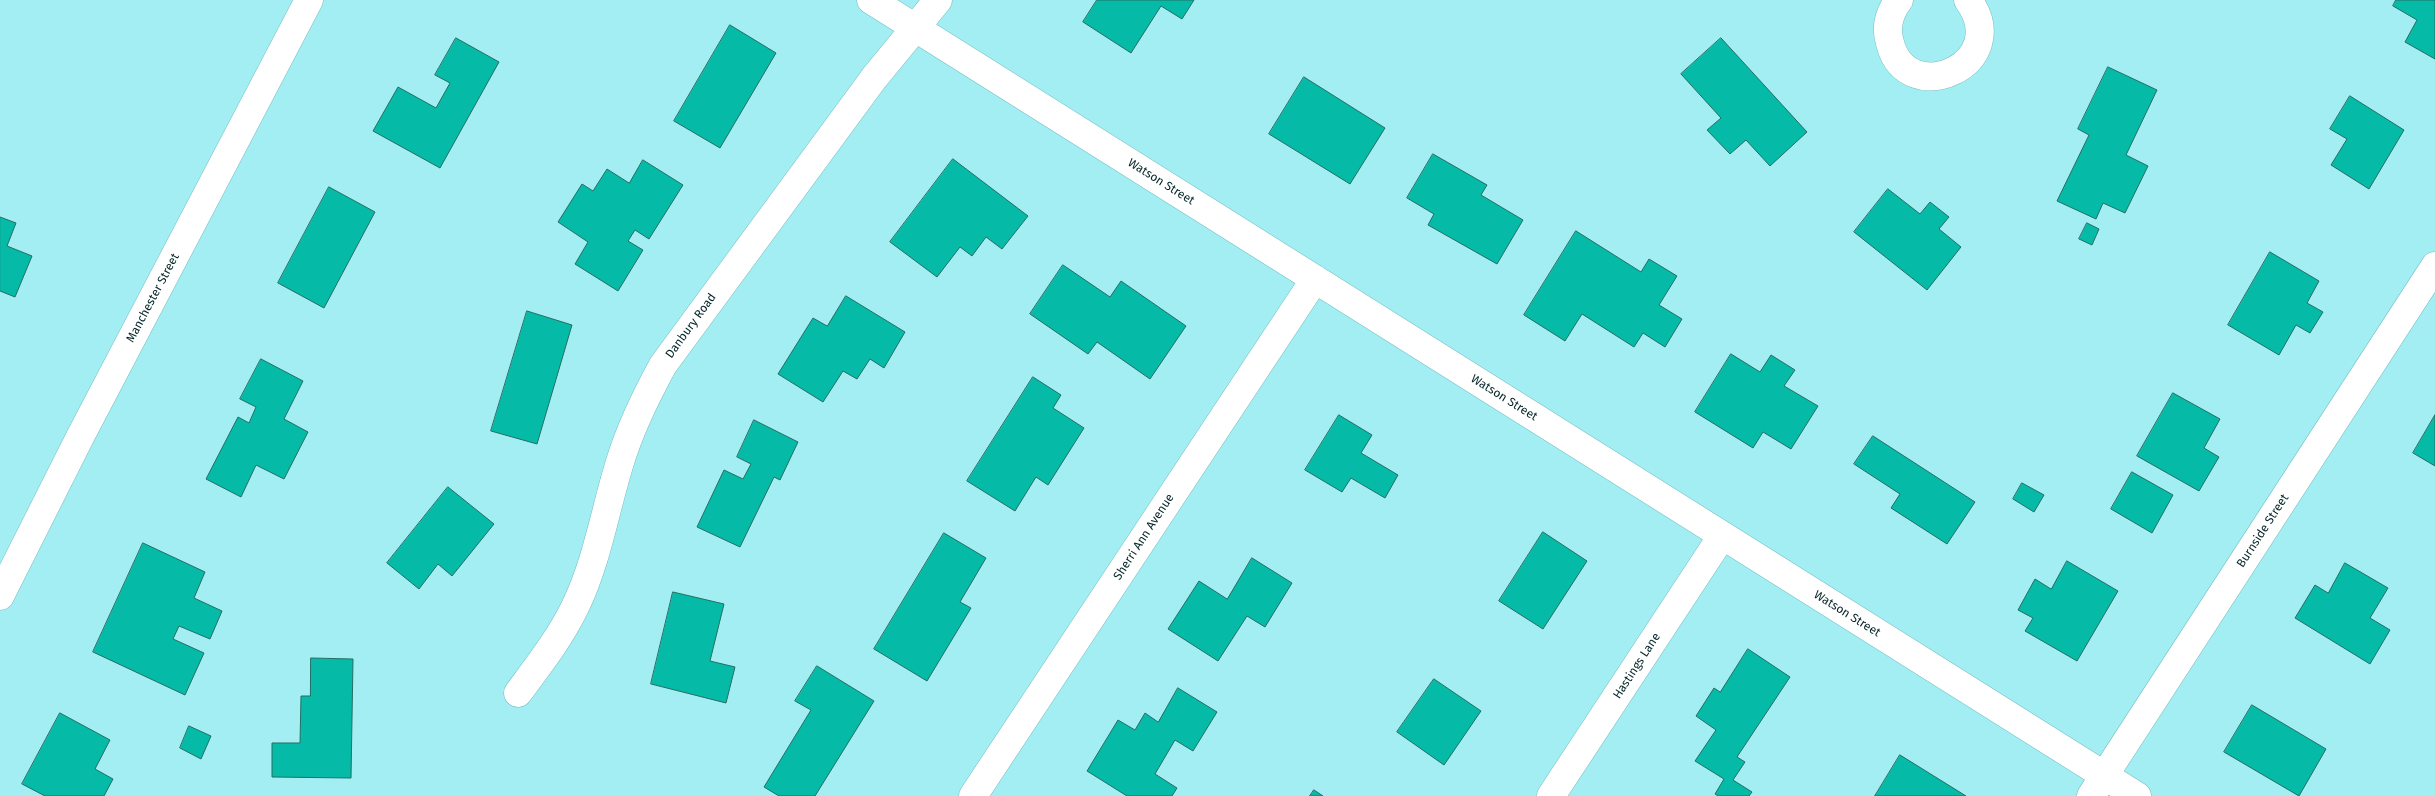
<!DOCTYPE html>
<style>
body{margin:0}
canvas{display:block;background:#a2eef3}
</style>
<canvas width="2435" height="796"></canvas>
<script>
const ctx = document.querySelector('canvas').getContext('2d');
ctx.lineJoin = 'round';
function paint(path, color) { ctx.fillStyle = color; ctx.fill(path, 'evenodd'); }
function stroke(path, color, width, dash) { ctx.strokeStyle = color; ctx.lineWidth = width; ctx.lineCap = dash ? 'butt' : 'round'; ctx.setLineDash(dash || []); ctx.stroke(path); }
function drawText(font, color, halo, rows, align = 'center') {
  ctx.font = font + ' "Fira Sans",sans-serif'; ctx.lineWidth = 5; ctx.setLineDash([]); ctx.textBaseline = 'middle'; ctx.strokeStyle = halo; ctx.fillStyle = color; for (const [text, x, y, turn = 0] of rows) {
    ctx.save(); ctx.translate(x, y); ctx.rotate((+turn || 0) * Math.PI / 180); ctx.textAlign = isNaN(turn) ? turn : align; if (halo) ctx.strokeText(text, 0, 0); ctx.fillText(text, 0, 0); ctx.restore();
  }
}
const building = new Path2D(`
 M1097,0h97l-12,19 -21,-13 -30,47 -48,-31z
 M2396,0h39v59l-30,-17 12,-22 -24,-14z
 M730,25l46,28 -56,95 -46,-27z
 M456,38l43,24 -59,106 -67,-37 25,-44 38,21 14,-25 -15,-8z
 M1721,38l86,94 -37,34 -24,-26 -16,14 -23,-24 14,-12 -40,-44z
 M2108,67l49,23 -31,65 22,11 -23,47 -22,-10 -7,16 -39,-18 32,-66 -11,-6z
 M1304,77l81,51 -35,56 -81,-50z
 M2350,96l54,34 -35,59 -38,-24 16,-26 -17,-10z
 M1433,154l54,31 -6,10 42,25 -26,44 -69,-39 6,-11 -27,-16z
 M953,159l75,57 -26,33 -16,-12 -14,19 -12,-9 -23,30 -47,-35z
 M643,160l40,25 -34,54 -14,-9 -7,11 15,9 -25,41 -43,-27 13,-22 -30,-20 24,-38 11,7 14,-22 22,14z
 M329,187l46,25 -51,96 -46,-25z
 M1888,189l32,25 10,-12 19,15 -10,12 22,18 -34,43 -73,-58z
 M0,217l16,6 -9,23 25,10 -17,41 -15,-6z
 M2087,223l12,6 -7,16 -13,-6z
 M1576,231l65,41 8,-13 28,17 -18,29 23,14 -17,28 -22,-14 -9,14 -52,-33 -17,27 -41,-26z
 M2270,252l49,29 -12,22 16,9 -13,21 -14,-8 -17,30 -51,-30z
 M1063,265l47,32 11,-16 65,45 -36,53 -53,-37 -9,12 -58,-40z
 M846,296l59,36 -21,36 -14,-9 -13,20 -14,-8 -20,31 -45,-28 35,-56 14,8z
 M527,311l45,14 -35,119 -46,-13z
 M1731,354l29,18 11,-17 24,15 -11,16 34,20 -27,43 -28,-17 -10,16 -58,-36z
 M261,359l42,22 -19,38 24,13 -24,47 -28,-14 -15,32 -35,-18 32,-62 11,6 7,-16 -16,-8z
 M1033,377l28,18 -8,13 31,20 -36,57 -12,-8 -21,34 -48,-30z
 M2173,393l47,26 -16,29 15,9 -20,34 -62,-35z
 M1339,415l33,20 -11,18 37,22 -13,23 -34,-20 -9,14 -37,-22z
 M2435,415v51l-22,-13z
 M754,420l44,22 -18,38 -6,-3 -34,70 -43,-20 27,-57 19,9 8,-15 -14,-7z
 M1873,436l102,66 -28,42 -56,-36 9,-14 -46,-30z
 M2132,472l41,23 -21,38 -41,-24z
 M2022,483l22,12 -10,17 -21,-13z
 M448,487l46,37 -42,52 -14,-12 -19,25 -32,-26z
 M1543,532l44,29 -44,68 -44,-28z
 M944,533l42,25 -26,44 11,6 -44,73 -53,-32z
 M143,543l62,29 -11,26 28,13 -12,28 -31,-13 -6,13 31,14 -19,42 -92,-43z
 M1252,558l40,25 -27,44 -18,-11 -29,45 -50,-32 31,-48 28,18z
 M2067,561l51,30 -41,70 -52,-30 8,-13 -15,-8 17,-31 16,10z
 M2345,563l43,25 -18,30 20,12 -20,34 -75,-46 20,-33 13,8z
 M673,592l51,12 -14,57 25,6 -9,36 -75,-19z
 M1748,649l42,28 -53,80 8,5 -12,18 19,12 -3,4h-31l-3,-2 9,-15 -29,-18 21,-31 -20,-14 18,-28 6,4z
 M311,658l42,1 -2,119 -79,-1v-34h28l1,-47h9z
 M817,666l57,35 -59,95h-36l-15,-9 47,-77 -16,-9z
 M1434,679l47,32 -37,54 -47,-33z
 M1178,688l39,24 -24,39 -18,-11 -20,34 22,14 -5,8h-45l-40,-25 31,-51 17,10 10,-17 13,9z
 M2252,705l74,44 -27,47 -75,-44z
 M60,713l50,27 -15,29 18,10 -9,17h-59l-23,-12z
 M189,726l22,10 -10,23 -21,-11z
 M1900,755l66,41h-91z
 M1314,790l9,6h-13z`);
paint(building, '#05baa6');
stroke(building, '#246f63', 1);
const minor = new Path2D(`
 M871,0l1266,796
 M1899,0c-10,13 -14,27 -9,43 17,68 125,21 78,-43
 M0,596l80,-159 229,-437
 M518,693c20,-27 42,-55 57,-86 22,-45 30,-97 45,-145 10,-33 26,-66 43,-97l211,-287 64,-78
 M973,796l342,-517
 M1551,796l171,-260
 M2091,796l344,-530`);
stroke(minor, '#73bec3', 29);
stroke(minor, '#fff', 28);
drawText('12px', '#042527', '#fff', [
 ["Watson Street",1161,182,32],
 ["Manchester Street",153,298,-62],
 ["Danbury Road",691,326,-54],
 ["Watson Street",1504,398,32],
 ["Burnside Street",2263,531,-57],
 ["Sherri Ann Avenue",1144,537,-57],
 ["Watson Street",1847,614,32],
 ["Hastings Lane",1637,666,-57]
]);
</script>
